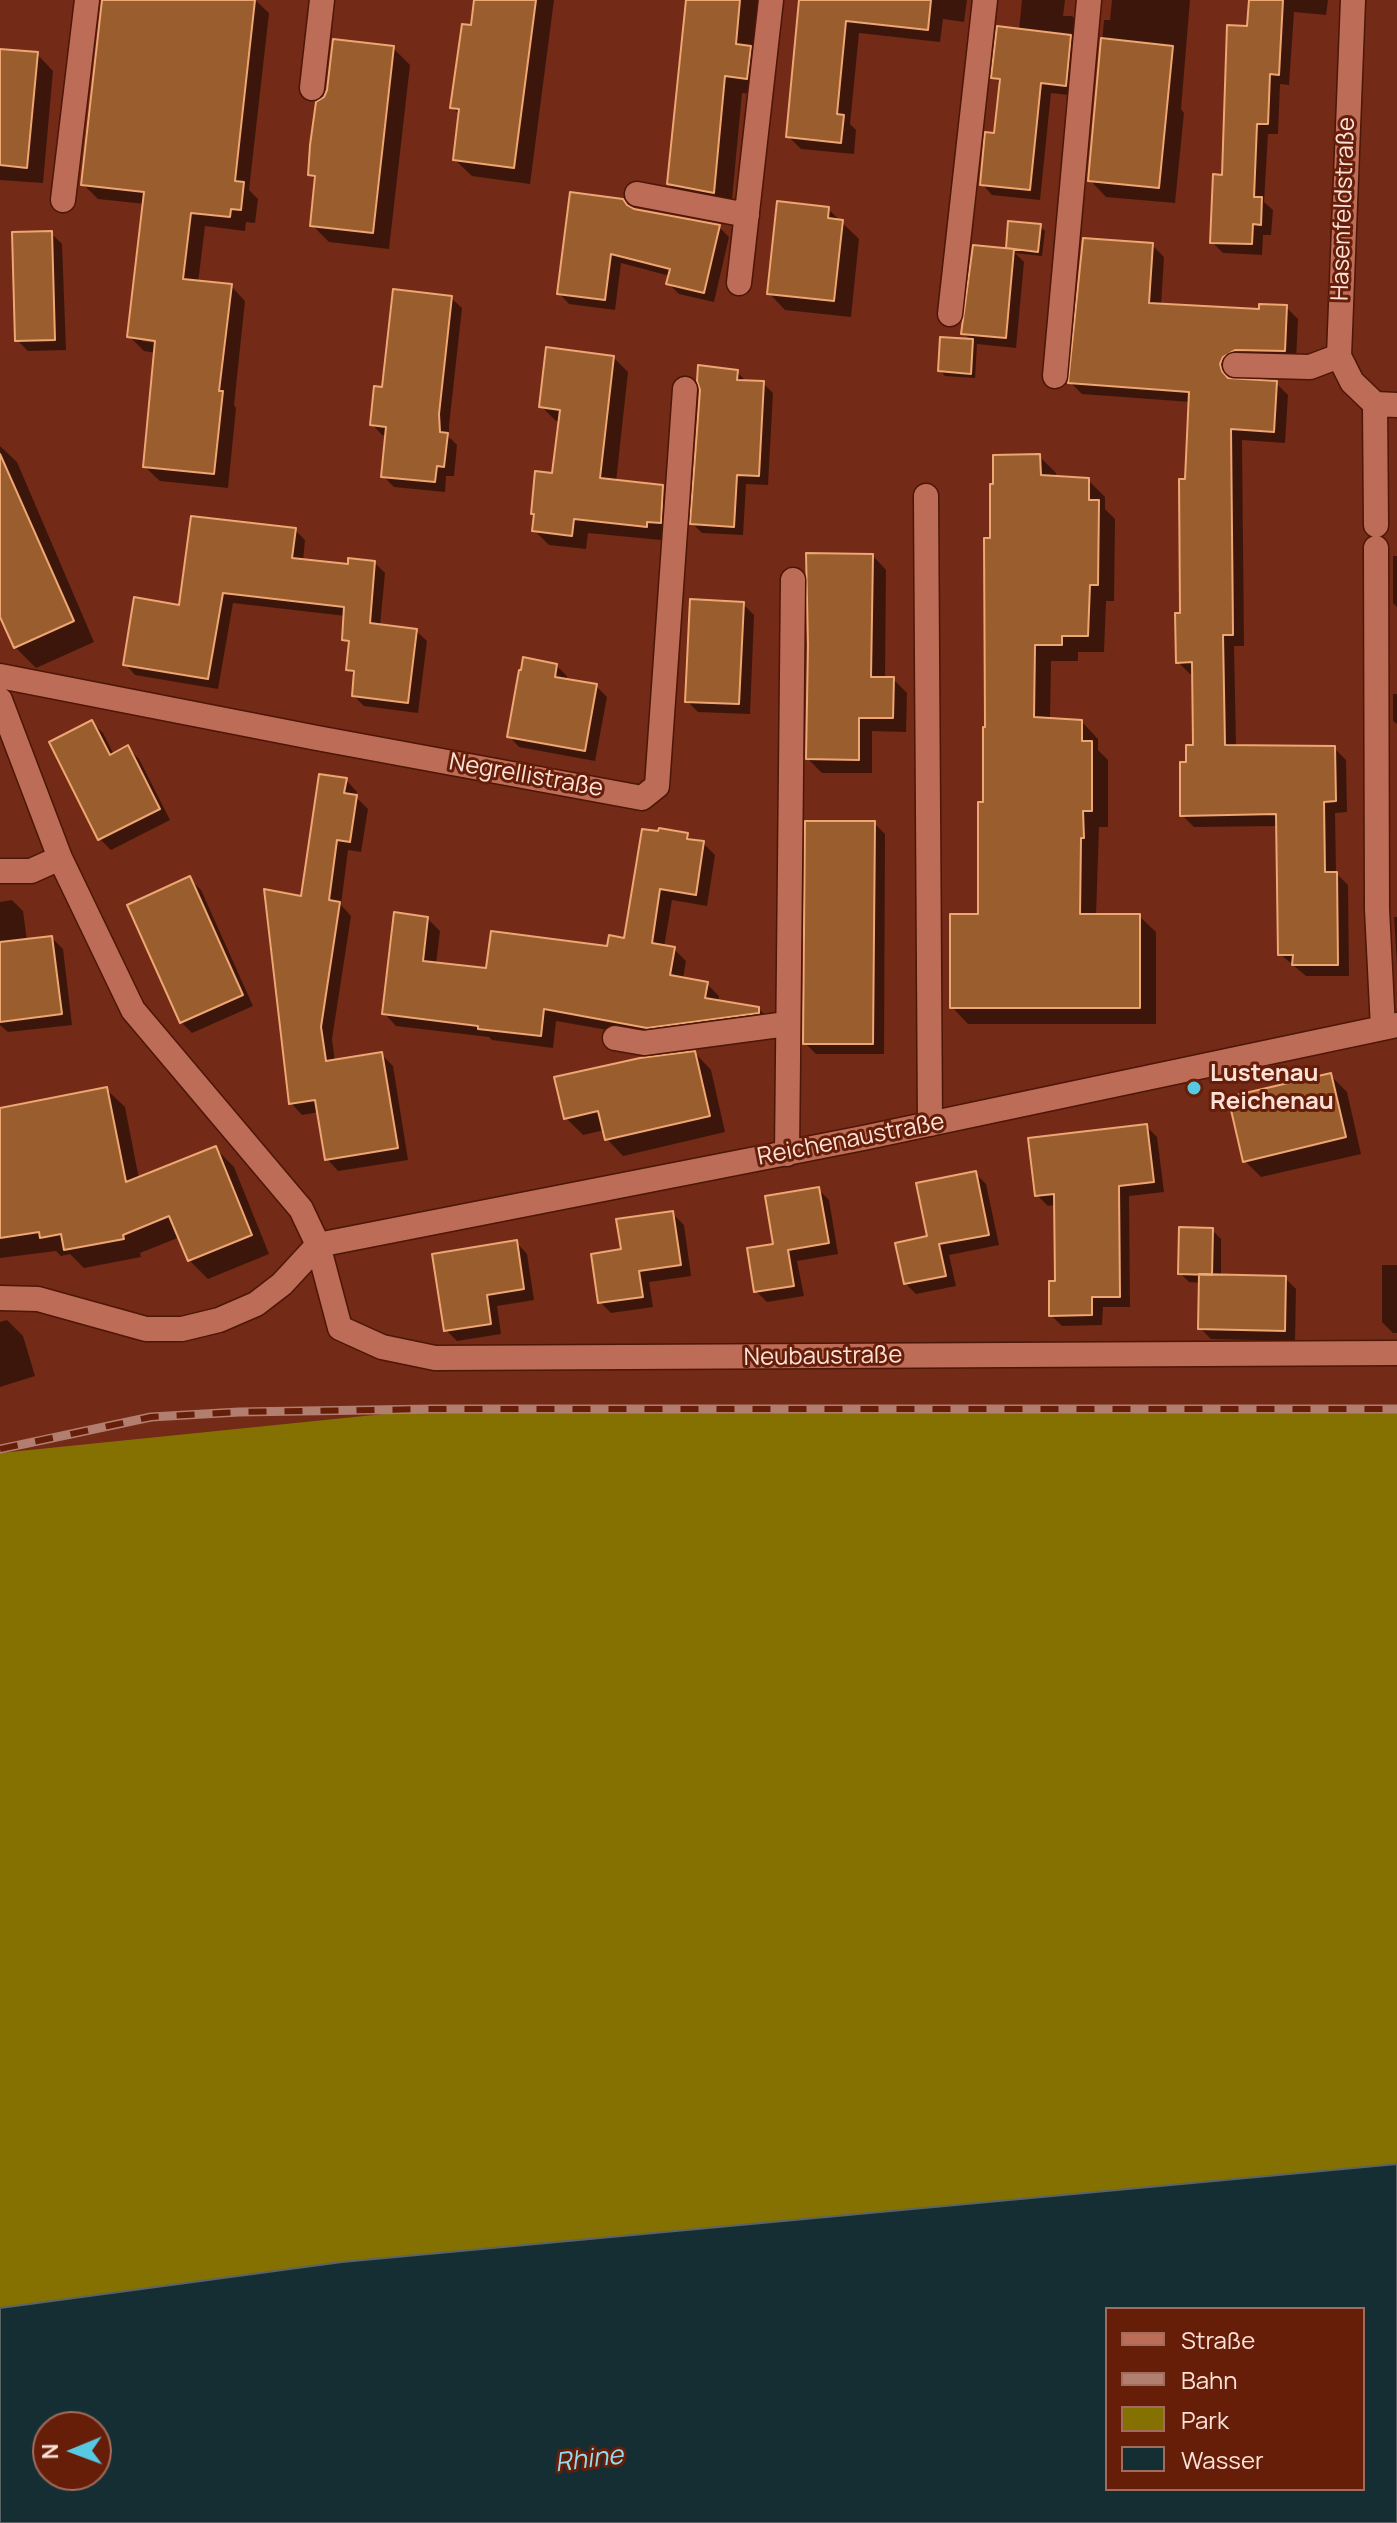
<!DOCTYPE html>
<meta charset="utf-8">
<style>
body{margin:0}
#map{position:relative;width:1397px;height:2523px;overflow:hidden;background:#732a16;font-family:Manrope,sans-serif}
canvas{display:block}
.legend{position:absolute;left:1105px;top:2307px;width:260px;height:184px;box-sizing:border-box;background:#661e09;border:2px solid #a26c5c;margin:0;padding:10px 14px;list-style:none;font-size:24px;color:#fce1d9}
.legend li{display:flex;align-items:center;gap:16px;height:40px}
.legend b{width:40px;border:2px solid #a26c5c}
.north{position:absolute;left:32px;top:2411px;width:80px;height:80px;box-sizing:border-box;background:#661e09;border:2px solid #a26c5c;border-radius:50%;rotate:269deg;font-size:22px;font-weight:700;line-height:32px;text-align:center;color:#fce1d9}
.north::after{content:'';display:block;margin:auto;width:28px;height:36px;background:#58c9e3;clip-path:polygon(50% 0,100% 100%,50% 72%,0 100%)}
</style>
<div id="map">
<canvas width="1397" height="2523"></canvas>
<ul class="legend">
<li><b style="height:10px;background:#bd6d57"></b>Straße</li>
<li><b style="height:10px;background:#b27e6f"></b>Bahn</li>
<li><b style="height:22px;background:#857002"></b>Park</li>
<li><b style="height:22px;background:#152e34"></b>Wasser</li>
</ul>
<div class="north">N</div>
</div>
<script>
const ctx = document.querySelector('canvas').getContext('2d');
ctx.lineJoin = 'round';
function paint(path, color) { ctx.fillStyle = color; ctx.fill(path, 'evenodd'); }
function stroke(path, color, width, dash) { ctx.strokeStyle = color; ctx.lineWidth = width; ctx.lineCap = dash ? 'butt' : 'round'; ctx.setLineDash(dash || []); ctx.stroke(path); }
function drawText(font, color, halo, rows, align = 'center') {
  ctx.font = font + ' Manrope,sans-serif'; ctx.lineWidth = 6; ctx.setLineDash([]); ctx.textBaseline = 'middle'; ctx.strokeStyle = halo; ctx.fillStyle = color; for (const [text, x, y, turn = 0] of rows) {
    ctx.save(); ctx.translate(x, y); ctx.rotate((+turn || 0) * Math.PI / 180); ctx.textAlign = isNaN(turn) ? turn : align; if (halo) ctx.strokeText(text, 0, 0); ctx.fillText(text, 0, 0); ctx.restore();
  }
}
paint(new Path2D(`
 M433,1409l964,1v754l-319,30 -1078,114v-855z`), '#857002');
const water = new Path2D(`
 M1397,2164v359h-1397v-215l342,-46zM1107,2309h256v180h-256zM48,2427h48v48h-48z`);
paint(water, '#152e34');
stroke(water, '#5a6466', 2);
paint(new Path2D(`
 M104,0h151l14,13 -20,177 9,9 -3,24 -9,-1 -1,9 -40,-5 -7,57 33,3 14,15 -11,104 2,3 -8,80 -68,-7 -15,-14 11,-114 -12,-2 -15,-15 16,-132 -47,-5 -15,-15zM142,337l23,7 -23,-3z
 M476,0h78l-24,184 -58,-8 -17,-16 6,-44 -9,-9 20,-80z
 M688,0h70l-4,52 10,43 -22,-2 -11,117 -44,-8 -18,-18z
 M801,0h166l-3,22 -21,-3 -3,23 -81,-9 -9,91 6,6 -2,24 -53,-5 -13,-13z
 M1022,0h43l-2,16h9l11,11 -7,69 -25,-3 -11,107 -48,-5 -10,-11 14,-49 6,-50 -8,-8 25,-47z
 M1112,0h78l-9,109 3,4 -9,90 -69,-6 -16,-17 14,-160h6z
 M1251,0h77l-2,15 -32,-3 -5,73 -9,-1 -2,50h-10l-4,68 9,8 -2,25h-8l-1,20 -39,-2 -11,-11 37,-214z
 M393,48l17,17 -21,184 -60,-7 -17,-17 5,-43 -7,-8z
 M0,51l37,3 16,17 -10,112 -43,-3z
 M630,209l89,18 10,10 -15,65 -35,-8 -11,-11 2,-7 -49,-13 -6,47 -46,-6 -10,-11z
 M828,209l31,30 -8,78 -66,-7 -16,-17z
 M1040,226l5,5 -3,25 -27,-3 9,9 -8,86 -39,-4 -2,34 -30,-2 -5,-6 32,-29 -9,-8 48,-82 -3,-4z
 M51,233l11,11 4,106 -38,1 -11,-11z
 M1152,245l12,12 -3,49 100,5 25,-4 12,12 -2,43 -62,6 -3,9 1,3 44,3 12,12 -3,48 -43,-3 2,206h-10l2,101 98,1 12,12 1,52 -12,1 1,60 12,12 1,91h-43l-26,-22 -2,-128 -84,1 -12,-12 6,-51 7,-17 -1,-73h-4l-12,-12 13,-260 -109,-8 -12,-12z
 M451,298l11,10 -13,118v11l8,8 -3,31h-8l-1,16 -51,-5 -11,-11 4,-41h-5l-10,-11 12,-35z
 M613,357l15,15 -12,110 46,5 15,14 -2,35h-13l-1,4 -73,-7 -2,16 -37,-4 -15,-15 1,-14 -2,-3 21,-38 7,-53 -5,-1 -15,-15z
 M737,372l10,10 16,1 10,10 -5,92 -22,-1 -3,51 -41,-2 -9,-9z
 M0,446l17,16 77,180 -58,26 -21,-21 -15,-35z
 M1039,456l17,17v5l32,2 17,17v12l10,10 -1,82h-8l-2,51h-26v9h-27l-1,59 32,2 16,17v11l10,10v67h-9l-3,89h43l17,16v92h-188l-16,-17 28,-91 12,-376z
 M295,530l10,10 -2,21 47,5 24,-4 11,11 -5,53 36,5 11,10 -9,72 -54,-7 -10,-10 2,-19 -8,-8 3,-23 -7,-7 2,-23 -113,-13 -15,86 -83,-14 -10,-11 56,-57z
 M873,556l13,14 -1,109h8l14,14 -1,39 -34,-1v42h-50l-14,-14z
 M1393,556h4v51l-4,-4z
 M743,604l11,11 -4,99 -52,-2 -11,-11z
 M556,665l11,11 -1,5 30,5 11,11 -12,64 -76,-14 -10,-11z
 M1393,694h4v30l-4,-3z
 M92,722l11,11 11,22 14,-7 11,11 31,61 -59,30 -11,-11z
 M346,780l11,12 -1,5 12,12 -7,43 -13,-2 -7,55 10,11 -19,123 3,23 46,-8 12,12 15,94 -70,11 -11,-12 -8,-47 -17,3 -11,-12 12,-205z
 M874,823l11,11 -1,220h-68l-11,-11z
 M687,835l6,7 10,1 12,12 -8,51 -35,-6 -8,47 10,2 12,12 -3,18 24,5 12,12 -1,6 40,6 13,13 -111,18 -104,-18 -3,27 -61,-8 -3,-3 -93,-11 -12,-13 43,-95 13,13 -4,33 52,7 121,-23 17,-8z
 M190,879l11,11 52,116 -61,27 -11,-11z
 M12,900l11,11 4,30 25,-3 11,11 9,76 -64,7 -8,-7v-123z
 M1394,917h3v48z
 M695,1053l16,17 14,62 -102,24 -16,-17 -2,-9 -22,5 -17,-17z
 M1330,1075l17,17 14,62 -100,23 -16,-16z
 M106,1089l19,18 14,72 76,-31 19,19 35,87 -61,25 -19,-19 -9,-23 -40,16 1,4 -57,11 -14,-14 -9,2 -5,-5 -56,7v-149z
 M1146,1126l11,11 7,55 -35,4 1,111h-27l-1,18 -40,1 -11,-11 6,-32 -1,-78 -8,1 -11,-11z
 M975,1173l11,11 13,61 -50,10 7,31 -40,8 -11,-11 24,-45z
 M818,1189l11,11 9,54 -41,7 7,35 -37,6 -11,-11 19,-46z
 M673,1214l11,11 7,51 -42,6 4,25 -42,6 -11,-11z
 M1212,1230l9,9v38l64,1 11,11 -1,52 -84,-2 -11,-11 1,-45 -12,-1 -9,-9z
 M516,1242l11,12 7,46 -37,6 4,28 -44,7 -11,-11z
 M1382,1265h15v68h-4l-11,-11z
 M7,1320l16,16 12,40 -35,11v-65z`), '#0007');
const building = new Path2D(`
 M102,0h153l-20,181 9,1 -3,28 -10,-1 -1,8 -39,-4 -8,66 49,5 -13,107h4l-9,83 -71,-7 12,-126 -28,-4 17,-145 -63,-7z
 M474,0h62l-22,168 -61,-8 6,-51 -9,-1 12,-84 9,1z
 M686,0h54l-4,44 15,2 -4,33 -22,-3 -11,117 -47,-9z
 M799,0h132l-3,30 -82,-9 -9,93 7,1 -3,28 -55,-6z
 M1249,0h34l-4,75 -9,-1 -2,50h-11l-3,73h8l-1,28 -8,-1 -1,20 -42,-1 3,-69 9,1 5,-150 20,1z
 M997,26l74,9 -5,51 -25,-3 -11,107 -50,-5 5,-53 9,1 6,-54 -9,-1z
 M1101,38l72,8 -14,142 -71,-7z
 M333,39l61,7 -21,187 -63,-7 5,-50 -7,-1 2,-30 6,-43 8,-5 3,-7z
 M0,49l38,3 -11,116 -27,-3z
 M570,192l53,7 4,6 7,4 86,16 -16,68 -38,-9 4,-15 -59,-15 -6,46 -48,-6z
 M777,201l52,6 -1,11 15,2 -9,81 -67,-7z
 M1008,221l33,3 -3,28 -32,-4z
 M52,231l3,109 -40,1 -3,-109z
 M1083,238l70,5 -4,60 110,6v-5l28,1 -2,46 -50,-1 -12,7 -3,7 2,7 6,7 49,3 -3,51 -43,-3 2,206h-10l2,110 110,1 1,55 -12,1 1,70h12l1,93h-46l1,-10h-15l-2,-141 -96,2v-54h6v-17h7l-1,-83 -16,1 -1,-50h5l-1,-134h6l4,-87 -121,-9z
 M973,245l41,4 -8,89 -45,-4z
 M393,289l59,7 -13,118 1,18 8,1 -4,34 -7,-1 -2,16 -54,-5 5,-50 -16,-2 4,-39 8,1z
 M940,337l33,2 -2,35 -33,-3z
 M546,347l68,9 -14,122 63,7 -2,38 -14,-1v5l-73,-8 -2,17 -40,-5 2,-17h-3l4,-43 17,2 8,-63 -21,-3z
 M698,365l40,5 -1,10 27,1 -5,95 -22,-1 -3,52 -44,-3 10,-134 -3,-9z
 M0,454l74,167 -60,27 -14,-31z
 M1040,454l1,21 48,3v22h10l-1,85h-8l-2,51h-26v9h-27l-1,72 48,3v21h10v70h-9l1,27h-3l-1,76h60v94h-190v-94h28v-112h5v-75h2l-1,-189h6v-54h3v-29z
 M191,516l105,12 -4,30 56,6v-6l27,3 -5,62 47,6 -9,74 -56,-7 2,-25 -8,-1 3,-29 -7,-1 2,-33 -121,-14 -15,86 -85,-14 11,-68 45,8z
 M806,553l67,1 -2,123h23l-1,41h-34v42l-53,-1 2,-114z
 M690,599l54,3 -5,102 -54,-2z
 M523,657l34,7 -2,13 42,7 -12,67 -78,-14 12,-67h2z
 M92,720l18,35 18,-10 32,64 -62,31 -49,-98z
 M319,774l28,4 -3,15 13,2 -7,47 -13,-2 -8,60 11,2 -19,125 5,34 56,-9 16,96 -73,12 -10,-60 -26,4 -25,-215 37,7z
 M805,821h70l-2,223h-70z
 M659,828l29,5 -1,6 17,2 -8,54 -36,-6 -8,54 23,4 -5,28 38,7 -3,16 54,9v6l-112,15 -103,-19 -3,27 -63,-7v-3l-96,-12 12,-102 34,5 -5,44 63,7 5,-37 116,15 2,-11 15,3 18,-109 16,2z
 M190,876l53,119 -63,28 -53,-118z
 M52,936l10,78 -62,8v-80z
 M695,1051l15,65 -105,24 -7,-29 -34,8 -10,-42 86,-19z
 M1331,1073l15,64 -103,25 -15,-65z
 M107,1087l19,95 90,-36 36,89 -64,26 -19,-45 -46,19 1,4 -60,11 -3,-16 -21,4 -1,-6 -39,6v-130z
 M1147,1124l7,58 -35,4 1,111h-28v18l-43,1v-35h6l-1,-87 -19,2 -7,-58z
 M976,1171l13,64 -50,9 7,32 -42,8 -9,-41 32,-7 -11,-53z
 M819,1187l10,56 -41,7 6,36 -40,6 -7,-44 26,-4 -8,-48z
 M673,1211l8,54 -42,6 4,26 -45,6 -7,-49 30,-5 -5,-30z
 M1179,1227l34,1 -1,47 -34,-1z
 M517,1240l7,49 -37,6 4,29 -47,7 -12,-77z
 M1199,1274l87,2 -1,55 -87,-2z`);
paint(building, '#995d2e');
stroke(building, '#eea673', 2);
const minor = new Path2D(`
 M1353,0l-14,356 13,26 23,22 22,1
 M312,88l10,-88
 M637,194l110,21
 M63,200l24,-200
 M739,283l32,-283
 M950,314l35,-314
 M1235,365l75,2 29,-11
 M1055,376l34,-376
 M1375,404l1,121
 M926,496l4,628
 M1376,548l1,361 6,119
 M0,676l317,62 325,60 15,-12 28,-397
 M0,700l60,158 73,152 168,199 17,36 22,83 42,19 53,11 962,-5
 M0,871h31l29,-13
 M615,1038l29,5 143,-19
 M787,1154l6,-574
 M318,1245l545,-107 534,-113
 M0,1298l38,1 108,30h36l37,-9 37,-16 26,-20 36,-39`);
stroke(minor, '#4d1607', 27);
stroke(minor, '#bd6d57', 24);
const rail = new Path2D(`
 M0,1449l151,-32 88,-5 194,-3h964`);
stroke(rail, '#b27e6f', 9);
stroke(rail, '#661e09', 6, [18]);
for (const [x, y, r, color] of [
 [1194,1088,8,"#58c9e3"]
]) { const dot = new Path2D(); dot.arc(x, y, r, 0, 2 * Math.PI); ctx.fillStyle = color; ctx.fill(dot); stroke(dot, '#661e09', 3); }
drawText('24px', '#fce1d9', '#661e09', [
 ["Hasenfeldstraße",1344,209,-88],
 ["Negrellistraße",526,776,10],
 ["Reichenaustraße",851,1140,-11],
 ["Neubaustraße",823,1357,-1]
]);
drawText('bold 24px', '#fce1d9', '#661e09', [
 ["Lustenau",1210,1074],
 ["Reichenau",1210,1102]
], 'left');
drawText('italic 26px', '#92dcf0', '#661e09', [
 ["Rhine",589,2460,-7]
]);
</script>
